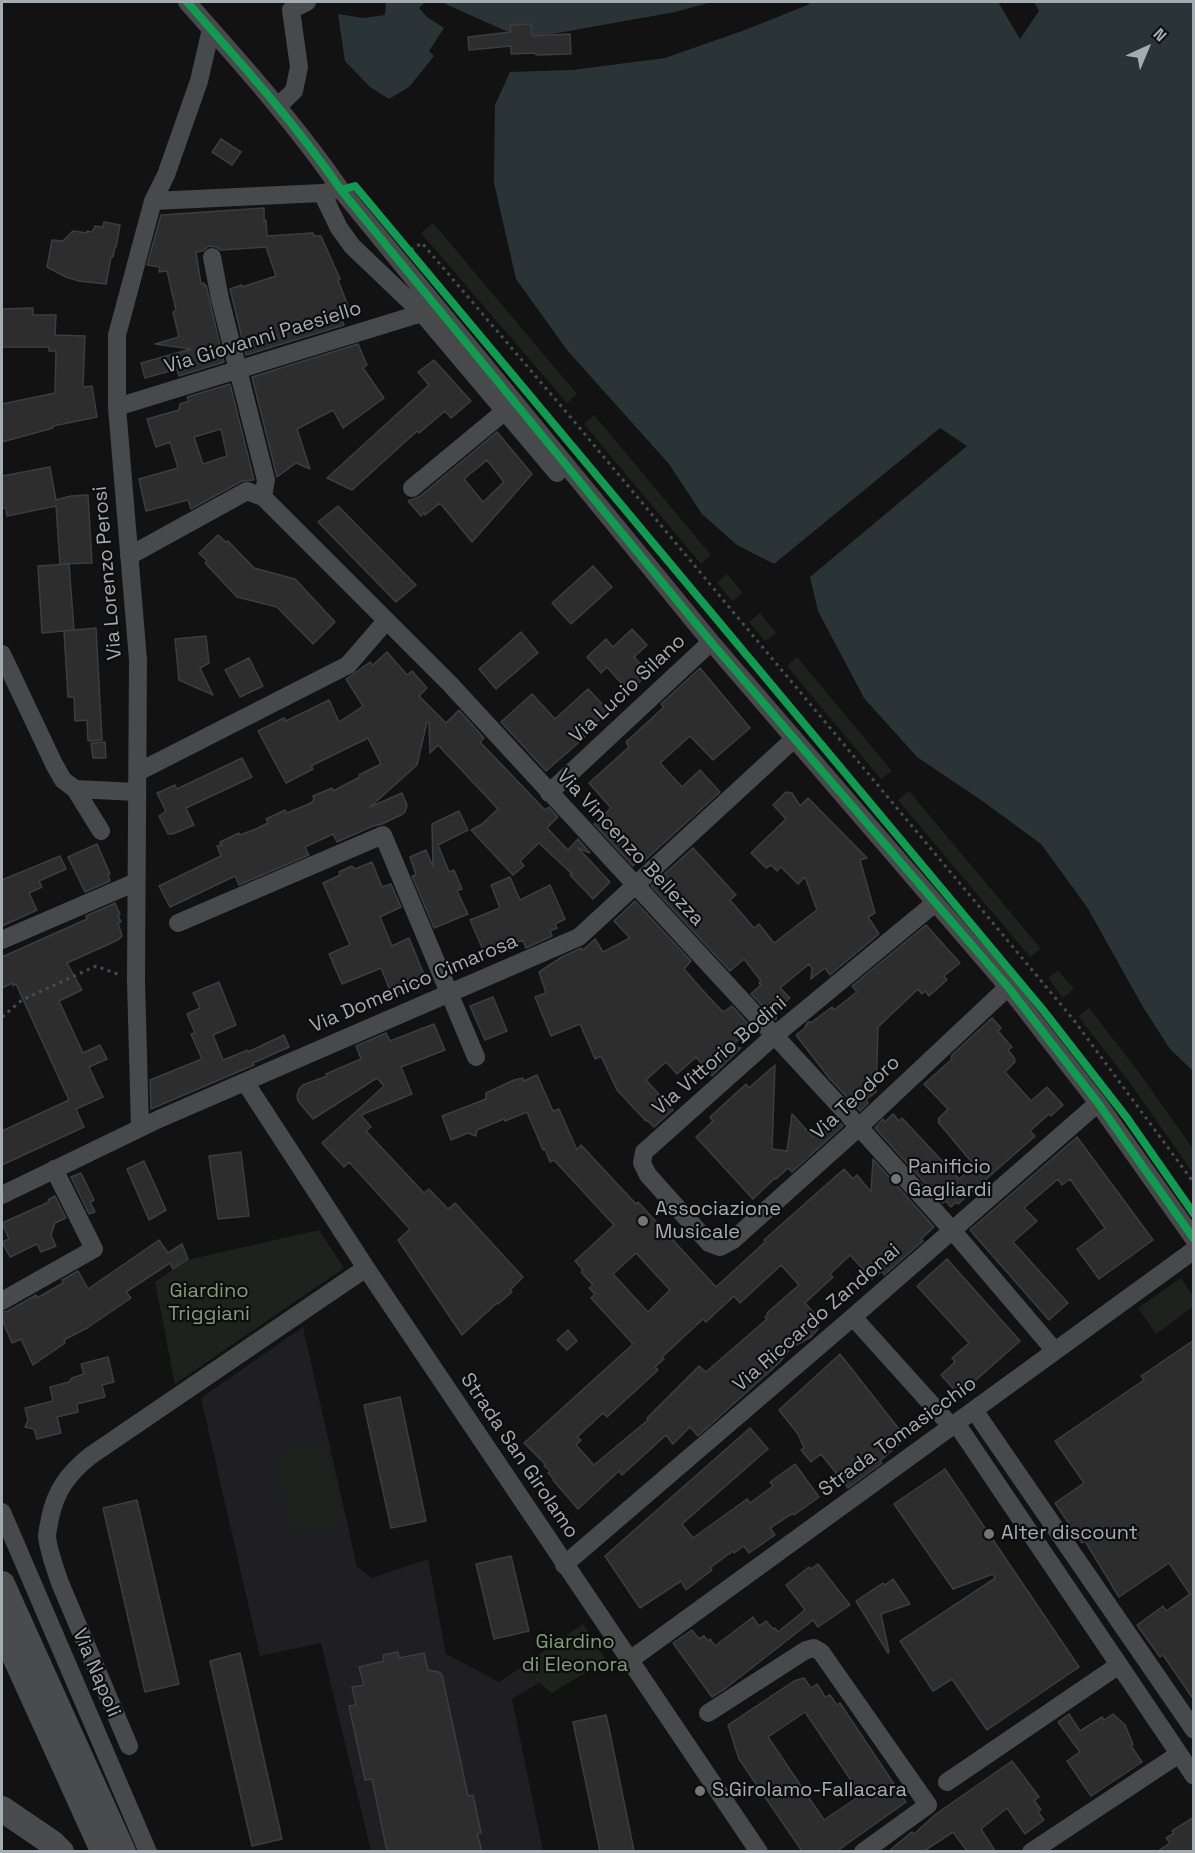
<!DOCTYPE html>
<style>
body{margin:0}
#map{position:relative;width:1195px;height:1853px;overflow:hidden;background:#121213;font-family:"Space Grotesk",sans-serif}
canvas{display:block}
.frame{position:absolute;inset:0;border:3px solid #a4acb3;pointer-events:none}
.north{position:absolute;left:1117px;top:18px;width:60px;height:60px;-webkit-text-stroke:4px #0d0d0e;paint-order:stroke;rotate:44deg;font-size:16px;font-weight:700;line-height:24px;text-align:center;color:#a4acb3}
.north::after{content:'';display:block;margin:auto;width:21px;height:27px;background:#a4acb3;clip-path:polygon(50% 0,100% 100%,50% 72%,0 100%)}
</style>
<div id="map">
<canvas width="1195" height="1853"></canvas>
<div class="frame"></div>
<div class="north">N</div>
</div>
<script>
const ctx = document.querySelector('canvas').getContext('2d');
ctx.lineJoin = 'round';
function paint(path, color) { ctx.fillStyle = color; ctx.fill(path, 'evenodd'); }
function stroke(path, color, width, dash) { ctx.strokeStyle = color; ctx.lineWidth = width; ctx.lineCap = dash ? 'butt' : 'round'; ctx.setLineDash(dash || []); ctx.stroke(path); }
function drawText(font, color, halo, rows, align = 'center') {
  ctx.font = font + ' "Space Grotesk",sans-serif'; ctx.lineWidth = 4.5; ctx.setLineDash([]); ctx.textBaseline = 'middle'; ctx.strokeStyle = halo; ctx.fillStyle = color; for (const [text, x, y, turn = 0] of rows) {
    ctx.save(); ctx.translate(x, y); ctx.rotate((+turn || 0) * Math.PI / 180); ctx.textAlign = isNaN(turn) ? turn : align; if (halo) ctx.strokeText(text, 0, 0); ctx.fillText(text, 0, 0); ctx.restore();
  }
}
paint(new Path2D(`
 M303,1327l54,240 15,11 56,-19 18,95 53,28 21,-14 19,15 -27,16 31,152h-172l-50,-208 -61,13 -59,-258z`), '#1f1f21');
paint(new Path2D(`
 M433,223l144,171 -10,9 -146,-170z
 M594,415l117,140 -10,9 -117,-140z
 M727,574l16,19 -11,8 -15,-18z
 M760,613l16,20 -11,8 -16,-19z
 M797,657l95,114 -11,8 -94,-113z
 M909,791l132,158 -11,8 -132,-157z
 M1058,970l16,19 -11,9 -15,-20z
 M1089,1008l52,67 52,74v24l-63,-90 -52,-67z
 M319,1230l25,38 -169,116 -20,-102 32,-22z
 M1181,1278l12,18v11l-37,27 -18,-26z
 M325,1443l18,80 -50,9 -17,-78z
 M583,1624l23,36 -54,33 -32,-25z`), '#1d221d');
paint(new Path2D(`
 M386,2h39l-6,6 8,9 17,11 -15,23 5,5 -25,31 -20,12 -19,-12 -25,-26 -7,-47 25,4 22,-3z
 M441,2h271l-37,10 -151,27z
 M806,2h192l22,37 19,-28 -5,-9h159v1069l-23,-22 -27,-42 -56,-100 -46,-63 -60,-44 -64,-43 -53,-59 -46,-87 -8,-34 157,-131 -27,-18 -166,136 -37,-19 -35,-31 -33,-50 -102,-114 -51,-71 -22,-96 1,-78 15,-33 62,-2 93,-12 80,-28 65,-26z`), '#2a3437');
const building = new Path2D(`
 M531,24l1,12 38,-2 1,20 -35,1 -1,-2 -24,1v-8l-42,4 -1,-13 43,-5 -1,-7z
 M221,139l20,13 -9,13 -20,-13z
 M264,208v13l2,-1 1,16 46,-3 1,3h7l19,43 -2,1 12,31 -9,4 3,10 -98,30 -16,-66 12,-4v2l34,-11 -10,-29 -45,3 -5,-3 -7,-1 -6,5 -7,1 5,32 3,-1v3l2,-1 18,77 -45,14 -2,-7 -32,9 -4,-15 50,-14 -36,-5 24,-7 -6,-25 3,-2 -9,-39 -8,1 1,-5 -13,-2 14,-50z
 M104,222l16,3 -4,22h-1l-2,10h-2l-5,27 -27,-3 -13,-4 -19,-10 5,-27 11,1 10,-10 14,2v-2l5,1 3,-6 8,1z
 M33,308v7h23l-1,20 30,1 -2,51 9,-1 5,31 -44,9v2l-51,14v-38l53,-11 1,-42h-7v-4h-47v-38z
 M358,344l9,21 -4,3 21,30 -41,30 -10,-18 -36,19 13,40 -14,-6 -19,14 -25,-100z
 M434,360l37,41 -20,17 -6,-7 -26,22 -2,-2 -65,59 -25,-12 102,-93 -11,-13z
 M230,384l24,96 -12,1 -51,28 -3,-9 -42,11 -7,-32 39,-11 -8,-26 -14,5 -9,-28 32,-9 1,-6 9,-3 -2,-4zM221,429l6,27 -24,8 -9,-27z
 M497,432l35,42 -60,68 -32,-39 -15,12 -1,-2 -3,3 -13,-15 11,-4zM487,460l17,22 -21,20 -19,-23z
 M50,467l6,33 15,-4 17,-1 4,68 -32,1 -4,-58 -49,10 -1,-8h-4v-32z
 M338,506l78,79 -20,17 -78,-80z
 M218,535l8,7 2,-1 26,27 41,11 40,43 -22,22 -36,-37 -40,-10 -32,-34 2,-2 -8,-8z
 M69,564l5,66 -32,3 -4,-67z
 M593,566l19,21 -41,37 -19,-21z
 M96,628l6,112 -14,1 -1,-21 -12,1 -1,-24h-6l-4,-66z
 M632,629l15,16 -13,12 15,16 -20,19 -22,-25 -6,6 -14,-16 19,-18 7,8z
 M521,632l17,21 -42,36 -17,-20z
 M206,636l3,27 -9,5 13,27 -34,-15 -4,-41z
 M387,652l20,23 5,-4 15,17 -8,8 27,27 13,-13 25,28 -4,4 65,68 4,-3 9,10 -11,11 21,22 10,-11 12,14 -12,-5 32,34 -17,17 -23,-24 2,-1 -33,-31 -19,18 4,5 -11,9 -42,-45 11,-6 16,-15 -60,-64 -8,8 -1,-31h-2l-10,43 -47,42 32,-14 5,12 -2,7 -4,3 -19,9 -9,2 -36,16 -4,-8 -28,13 4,8 -70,30 -4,-9 -65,31 -11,-21 62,-30 -4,-10 4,-1 -1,-3 19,-9 1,2 16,-6 12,-6 -2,-4 19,-9 2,3 24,-10 3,-3 -1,-4 19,-8 1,3 27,-14 -1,-2 22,-11 -13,-26 -57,28 2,3 -27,14 -28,-52 26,-13 2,3 43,-21 10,22 24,-16 -17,-27 24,-17 3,3z
 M249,658l14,28 -23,11 -15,-27z
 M700,668l50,60 -37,32 -23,-24 -30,27 22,24 18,-17 20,22 -76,69 -3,-3 -8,8 -39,-42 17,-16 -22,-25 40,-36 -3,-5 38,-35 -3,-3z
 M588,689l21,22 -26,24 2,2 -39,34 -45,-49 31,-28 23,25z
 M105,742l1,16h-13l-2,-15z
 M242,758l10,19 -66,31 8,17 -21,9h-5l-9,-18 7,-5 -9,-18 18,-8 2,4z
 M786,792l6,1 8,13 8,-8 59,60 -7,2 15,53 -7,4 11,17 -49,41 -5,-7 -14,11 1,-11 -3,-4 -29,24 10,10 -13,12 -1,10 -25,-26 10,-9 -2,-2 2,-2 -17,-22 -14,12 -79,-85 42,-38 43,47 -6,5 24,28 5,-4 15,19 43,-33 -12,-33 -7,7 -17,-17 -4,4 -6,-6 -5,3 -15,-15 35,-34 -13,-14z
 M459,811l9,19 -30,15 11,27 5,-2 8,19 -5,2 11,23 -34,14 -22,-52 4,-1 -6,-18 16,-7 7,17 -1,-43z
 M97,844l13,30 -2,1 2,6 -25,11 -17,-35z
 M60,856l6,13 -27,12 3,6 -13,6 8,17 -35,16v-46z
 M372,862l10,25 9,-3 10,23 -21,10 12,29 17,-8 18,44 -30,12 -3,-8 -5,2 -8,-20 -39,16 -13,-30 21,-9 -27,-62 17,-8 -1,-3 13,-6 3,3z
 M510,877l10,23 30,-15 15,34 -10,5 2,4 -7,3 2,5 -26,12 -3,-8 -21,9 -6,-3 -12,6 -14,-32 30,-12 -9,-23z
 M635,901l56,60 -7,8 22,25 17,18 9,-6 20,22 -22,19 11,1 -29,28 -16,-19 -19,17 -11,-12 -20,18 27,30 -19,17 -7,-7 -1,1 -29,-31 -16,-34 -6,3 -15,-35 -29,12 -16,-39 11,-4 -7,-21 23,-15 19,-9 2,2 12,-11 8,13 27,-14 -16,-17z
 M115,903l5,11 -2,1 3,7 -3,1 4,13 -4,4 -51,23 15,27 -23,11 24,52 17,-8 7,14 -18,8 14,30 -27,12 8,18 -82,38v-34l67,-31 -53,-116 -3,2 -1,-3 -10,5v-31l85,-38 -1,-3z
 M926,925l34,38 -16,13 3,4 -18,16 -4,-5 -3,3 -4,-5 -40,38 -2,65 -10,8 2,3 -8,8 -30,-32 -34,-44 9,-7 1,-3 2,-3h4l20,-15 2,3 23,-18 -5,-6z
 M219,982l17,43 -23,10 10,25 25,-10v2l36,-17 5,12 -36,16 1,2 -103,44 -1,-29 52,-21 -11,-25 4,-1 -8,-19 13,-6 -7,-15z
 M493,997l14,34 -22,9 -15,-34z
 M992,1018l9,10 -3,3 14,16 -4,3 7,9 -1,1 1,2 -10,10 26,29 16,-14 16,18 -12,11 -2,-2 -19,17 5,5 -77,68 -2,-2 -5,5 -5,-6 -3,2 -68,-75 8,-9 2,3 8,-8 6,7 3,-3 57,61 16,-13 -37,-44 2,-1 -2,-2 10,-10 -24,-25 27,-24 1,-5z
 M434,1024l11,26 -44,17 11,27 -51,21 10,12 -5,4 58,62 5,-4 19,20 7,-6 68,74 -13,13 2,2 -14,12 -1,-1 -35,32 -64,-95 12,-11 -61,-67 -5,5 -22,-24 62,-57 -7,-8 -64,41 -15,-18 -1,-5 2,-7 4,-4 24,-9 -1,-2 35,-15 -5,-13 30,-13 4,8z
 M775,1065l-3,84 15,2 5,-37 21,23 22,-20 8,9 -51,46 -4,-4 -12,11 -1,-1 -22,21 -57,-62 17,-16 -3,-4 36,-33 3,4z
 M537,1075l16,36 6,-2 18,41 4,-5 55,59 2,-2 78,85 49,-45 -1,-2 80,-71 9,10 4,-4 14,17 2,-33 61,68 -13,12 2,2 -39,34 -2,-4 -10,8 -22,-24 -20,19 3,3 -28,26 16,18 -4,3 1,5 -7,8 -20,11 -12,15 -81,73 -8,-9 -17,17 -7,-9 -44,40 -3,-4 -41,38 -25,-29 1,-1 -6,-6 2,-2 -6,-5 1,-2 -21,-21 109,-99 -42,-46 4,-4 -6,-6 4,-3 -12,-13 2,-2 -8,-9 39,-36 -60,-65 -4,2 -5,-13 -2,1 -16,-38 -22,9 -1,-2 -27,11 -1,6 -8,-3 -17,7 -9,-24 44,-17v-6l28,-13 9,-2 1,3zM636,1253l34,37 -22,22 -35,-38zM781,1265l18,20 -32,28 1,1 -3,3 2,2 -61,53 -7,-6 -52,52 1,2 -54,45 -18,-20 5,-5 -4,-3 26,-24 4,4 51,-47 -3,-3 9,-8 -2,-2 41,-38 3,3 28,-26 6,7z
 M1077,1137l76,103 -54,39 -22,-30 28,-21 -35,-49 -8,6 -4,-6 -34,29 13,13 -24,21 55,61 -19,17 -79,-90z
 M241,1152l8,64 -31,3 -9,-63z
 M144,1161l22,49 -17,10 -22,-51z
 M81,1173l13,27 -4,2 5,10 -6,2 -18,-37z
 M55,1196l11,22 -11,5 -4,12 5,11 -15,6 -4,-8 -27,13 -8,-15 7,-3 -7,-16 47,-21 -1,-2z
 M159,1240l9,13 14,-9 6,15 -15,10 -3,-6 -44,29 5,6 -44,30 -23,12 1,3 -32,22 -12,-26 -9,4 -10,-24v-7l6,-1 28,-16 1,3 26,-15 -1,-3 16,-9 10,18z
 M947,1259l73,82 -61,54 -18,-20 14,-13 -3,-4 17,-15 -52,-57z
 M568,1330l9,11 -10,9 -10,-10z
 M1194,1340v360l-31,-45 -3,2 -23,-32 26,-19 3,5 24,-17 -21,-31 -50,34 -34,-56 -3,2 -27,-40 29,-20 -29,-42 89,-61 -3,-4z
 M840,1354l66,84 -26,23 2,2 -34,25 -27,-34 -10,8 -10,-12 3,-2 -6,-14 -19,-24z
 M108,1357l6,25 -12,3 3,12 -28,7 1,8 -21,5 4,16 -24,6 -3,-10 -9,-2 3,-7 -3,-12 28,-7 -3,-14 19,-5 3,-4 12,-4 -3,-10z
 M400,1397l26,124 -35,7 -27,-123z
 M750,1428l18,21 -86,75 11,14 54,-39 3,4 23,-17 -3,-4 25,-18 24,33 -25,18 -1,-2 -23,15 5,7 -26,18 -5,-7 -10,7 -1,-2 -23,17 2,2 -26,20 -5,-9 -41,27 -35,-52z
 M945,1469l134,198 -92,63 -35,-51 -19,12 -33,-50 95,-63 -2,-4 -40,15 -59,-85z
 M137,1500l42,184 -34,8 -42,-184z
 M511,1556l18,75 -35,8 -18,-75z
 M818,1564l32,41 -32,22 -5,-7 -87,68 -14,9 -39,-54 19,-13 7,9 5,-3 4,5 2,-2 5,7 38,-29 6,9 7,-5 7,8 2,-1 3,4 27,-22 -19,-25 23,-18 2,2z
 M893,1579l17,25 -29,10 8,38 -1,1 -32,-52 27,-18 2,2z
 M398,1652l1,6 25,-5 4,17 11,2 3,3 26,121 5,-1 8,38 -4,1 5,17h-95l-15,-72 -7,1 -16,-74 7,-1 -4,-18 12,-2 -5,-18 25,-6 -1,-6z
 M240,1653l42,186 -30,7 -42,-185z
 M804,1678l7,10 6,-4 8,13 5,-2 7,10 3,-2 66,99 -69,49h-35l-63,-92 -11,-34 66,-44zM805,1712l56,83 -37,25 -56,-83z
 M1069,1714l11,17 22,-14 2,3 9,-6 12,11 8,19 -2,2 11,16 -51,34 -24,-35 13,-9 -22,-30z
 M606,1715l3,13 25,123h-34l-27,-129z
 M1012,1761l27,36 -5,3 7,10 -3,2 6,8 -19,14 -18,-26 -26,21 14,22h-28l-14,-19 -29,19h-35l23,-19 2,2 22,-20z
 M1194,1817v34h-36l12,-8 -4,-5 8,-5 -2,-2z`);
paint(building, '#2d2d2e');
stroke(building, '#3b3d3f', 1.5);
stroke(new Path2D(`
 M411,250l11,-7 151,177 500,599 121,164
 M2,1017l20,-17 74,-34 24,9`), '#484a4d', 3, [3, 4.5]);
stroke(new Path2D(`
 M187,2c53,60 108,121 154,188l370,452 297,345 90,116 96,136
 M278,106l16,-15 5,-24 -8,-57 16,-8
 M322,193l17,35 13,18 70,67 135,160
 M153,201l169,-8 11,-2
 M212,257l8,42 46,181 -3,17
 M117,407l305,-94
 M412,488l93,-77
 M129,556l118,-65 16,6 187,187 409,443 93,103 103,121
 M2,654l52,110 9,16 12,9 26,42
 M138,772l210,-107 38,-44
 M75,789l62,3
 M549,793l162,-151
 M935,903l-161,133 -130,116 -2,11 6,12 61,68 11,4 13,-7 126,-113 149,-140
 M178,923l205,-88 93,222
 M2,940l134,-58
 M245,1082l121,186 393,584
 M140,1128l-4,-147 2,-321 -21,-253v-72l36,-134 13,-26 33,-94 12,-52
 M2,1195l157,-76 420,-182 215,-198
 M2,1301l92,-52 -40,-80
 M853,1317l99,110
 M974,1410l220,320
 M956,1423l238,353
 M2,1512l146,340
 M564,1565l289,-248 245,-214
 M630,1660l564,-410
 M708,1713l98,-63 8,-2 7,4 107,153 -65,47
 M129,1746l-69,-163c-5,-15 -11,-30 -13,-46 0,-6 2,-12 3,-19 6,-28 18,-44 40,-62l276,-188
 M947,1782l172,-117
 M1031,1852l148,-98`), '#47494b', 18);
stroke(new Path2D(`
 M2,1584l121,268
 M2,1628l99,218
 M2,1809l50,34 9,9`), '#494b4c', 26);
stroke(new Path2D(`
 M187,2c53,60 108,121 154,188l370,452 297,345 90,116 96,136
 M341,190l14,-4 688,824 84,108 67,96`), '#139951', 8);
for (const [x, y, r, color] of [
 [896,1179,6,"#71767b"],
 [643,1221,6,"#71767b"],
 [989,1534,6,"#71767b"],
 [700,1791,6,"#71767b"]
]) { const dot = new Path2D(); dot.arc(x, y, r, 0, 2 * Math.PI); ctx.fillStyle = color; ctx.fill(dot); stroke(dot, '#0d0d0e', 2); }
drawText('20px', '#a4acb3', '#0d0d0e', [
 ["Via Giovanni Paesiello",263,338,-17],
 ["Via Lorenzo Perosi",108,573,-95],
 ["Via Lucio Silano",628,689,-43],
 ["Via Vincenzo Bellezza",630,848,47],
 ["Via Domenico Cimarosa",414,984,-23],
 ["Via Vittorio Bodini",720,1056,-41],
 ["Via Teodoro",856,1098,-43],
 ["Via Riccardo Zandonai",817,1318,-41],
 ["Strada Tomasicchio",898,1437,-36],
 ["Strada San Girolamo",519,1456,56],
 ["Via Napoli",96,1673,67]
]);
drawText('20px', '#a4acb3', '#0d0d0e', [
 ["Panificio",908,1168],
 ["Gagliardi",908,1191],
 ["Associazione",655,1210],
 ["Musicale",655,1233],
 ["Alter discount",1001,1534],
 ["S.Girolamo-Fallacara",712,1791]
], 'left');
drawText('20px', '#829c7c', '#0d0d0e', [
 ["Giardino",209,1292],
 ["Triggiani",209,1315],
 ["Giardino",575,1643],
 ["di Eleonora",575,1666]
]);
</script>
